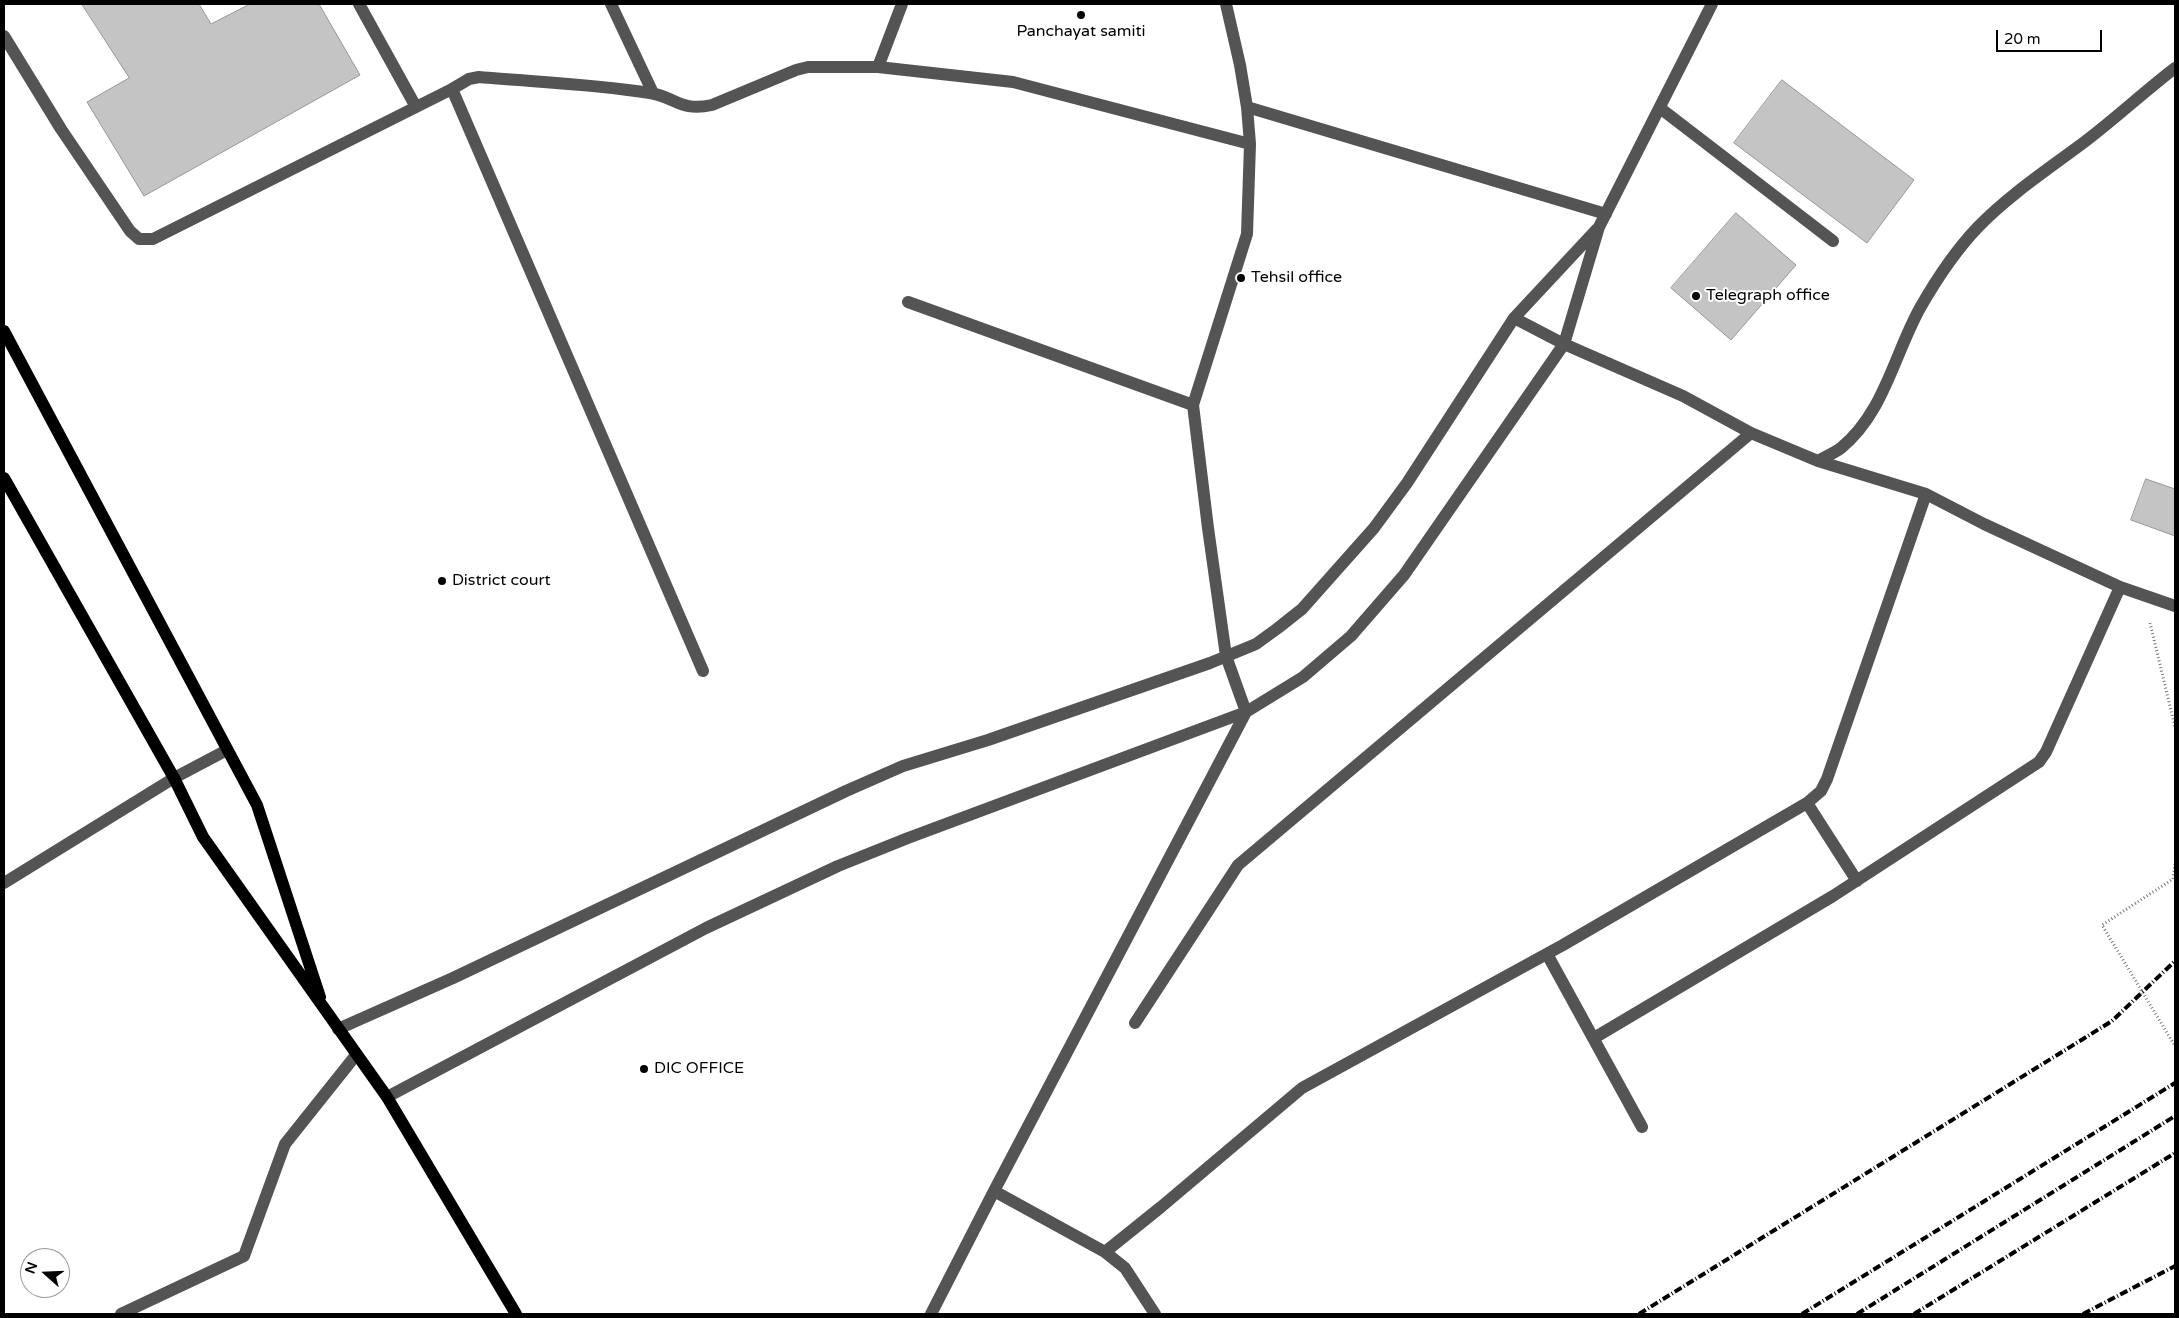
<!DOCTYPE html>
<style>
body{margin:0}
#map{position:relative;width:2179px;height:1318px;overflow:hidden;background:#fff;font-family:"Varela Round",sans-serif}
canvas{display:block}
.frame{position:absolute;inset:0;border:5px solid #000;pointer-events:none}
.north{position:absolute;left:20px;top:1248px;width:50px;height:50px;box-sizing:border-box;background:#fff;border:1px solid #999;border-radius:50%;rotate:290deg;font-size:14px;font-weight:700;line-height:20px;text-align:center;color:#000}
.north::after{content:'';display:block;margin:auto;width:18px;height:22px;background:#000;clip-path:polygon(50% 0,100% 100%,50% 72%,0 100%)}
.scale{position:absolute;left:1996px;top:30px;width:106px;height:22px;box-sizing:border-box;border:2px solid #000;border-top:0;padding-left:6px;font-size:15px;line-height:18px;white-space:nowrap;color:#000;-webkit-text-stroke:4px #fff;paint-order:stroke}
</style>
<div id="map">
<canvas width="2179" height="1318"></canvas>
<div class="frame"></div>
<div class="north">N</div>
<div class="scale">20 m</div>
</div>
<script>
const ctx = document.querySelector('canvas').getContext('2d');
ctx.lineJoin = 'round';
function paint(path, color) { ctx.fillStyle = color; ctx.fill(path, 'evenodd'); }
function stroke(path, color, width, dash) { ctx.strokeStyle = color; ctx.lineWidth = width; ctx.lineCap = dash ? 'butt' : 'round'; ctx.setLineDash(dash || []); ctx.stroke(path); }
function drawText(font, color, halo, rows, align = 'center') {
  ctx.font = font + ' "Varela Round",sans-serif'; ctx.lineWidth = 4; ctx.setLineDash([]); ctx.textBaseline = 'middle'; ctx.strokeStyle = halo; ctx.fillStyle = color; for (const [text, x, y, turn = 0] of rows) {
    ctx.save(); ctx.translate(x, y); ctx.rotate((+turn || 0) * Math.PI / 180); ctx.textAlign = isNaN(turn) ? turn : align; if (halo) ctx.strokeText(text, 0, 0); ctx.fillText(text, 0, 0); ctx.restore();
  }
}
const building = new Path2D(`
 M82,4h117l12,20 39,-20h69l41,71 -216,121 -57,-94 42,-24z
 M1782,80l132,100 -47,63 -133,-100z
 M1736,213l60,52 -65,75 -60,-52z
 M2146,479l29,10v47l-44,-16z`);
paint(building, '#c4c4c4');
stroke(building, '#989898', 1);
stroke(new Path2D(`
 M2150,623l25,104
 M2175,864l-2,15 -71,46 73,121`), '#767676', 3, [1, 2.5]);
stroke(new Path2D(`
 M359,4l57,103
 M611,4l42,89
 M4,36l57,93 69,102 9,8h14l299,-150 17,-10 10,-2c57,5 115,7 171,16 26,4 30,19 62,12l84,-35 12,-3h70l135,15 237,62
 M878,67l24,-63
 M452,89l251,582
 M1247,107l359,107
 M1660,108l173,133
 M908,302l285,103
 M1514,318l50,26 119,52 68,37 67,28 108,33 58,30 136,63 55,19
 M1818,461c7,-4 16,-8 23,-13 43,-35 53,-93 79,-140 16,-28 35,-57 58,-81 32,-33 72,-59 109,-87 30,-23 58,-49 88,-72
 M1807,803l50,78
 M4,883l170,-105 53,-28
 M1547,954l95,173
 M1135,1023l103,-158 513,-432
 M338,1029l115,-51 393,-187 57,-25 85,-26 222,-77 46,-19 22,-16 24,-19 72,-81 33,-45 107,-165 83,-89
 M1594,1038l239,-142 206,-134 7,-10 74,-165
 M387,1097l319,-169 132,-62 70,-28 338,-126 57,-35 48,-41 53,-61 160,-231 35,-117 113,-223
 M994,1191l111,61 20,16 30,46
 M1105,1252l56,-45 141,-119 261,-143 244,-142 14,-12 6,-12 99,-285
 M121,1314l123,-58 41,-112 71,-89
 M931,1314l63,-123 252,-479 -20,-56 -18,-128 -15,-123 54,-171 3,-90 -3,-37 -7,-42 -14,-61`), '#545454', 12);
stroke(new Path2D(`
 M4,331l253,474 63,192
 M4,478l170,300 29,59 184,260 129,217`), '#000', 12);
stroke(new Path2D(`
 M1639,1314l473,-293 63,-60
 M1802,1314l373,-231
 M1857,1314l318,-198
 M1914,1314l261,-161
 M2083,1314l92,-48`), '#000', 4, [8, 2.5, 1, 2.5]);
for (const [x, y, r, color] of [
 [1081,15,5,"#000"],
 [1241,278,5,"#000"],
 [1696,296,5,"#000"],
 [442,581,5,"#000"],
 [644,1069,5,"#000"]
]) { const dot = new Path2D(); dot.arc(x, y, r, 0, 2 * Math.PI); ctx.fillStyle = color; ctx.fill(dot); stroke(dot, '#fff', 2); }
drawText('16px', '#000', '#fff', [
 ["Panchayat samiti",1081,32,"center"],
 ["Tehsil office",1251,278],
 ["Telegraph office",1706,296],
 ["District court",452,581],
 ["DIC OFFICE",654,1069]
], 'left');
</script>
